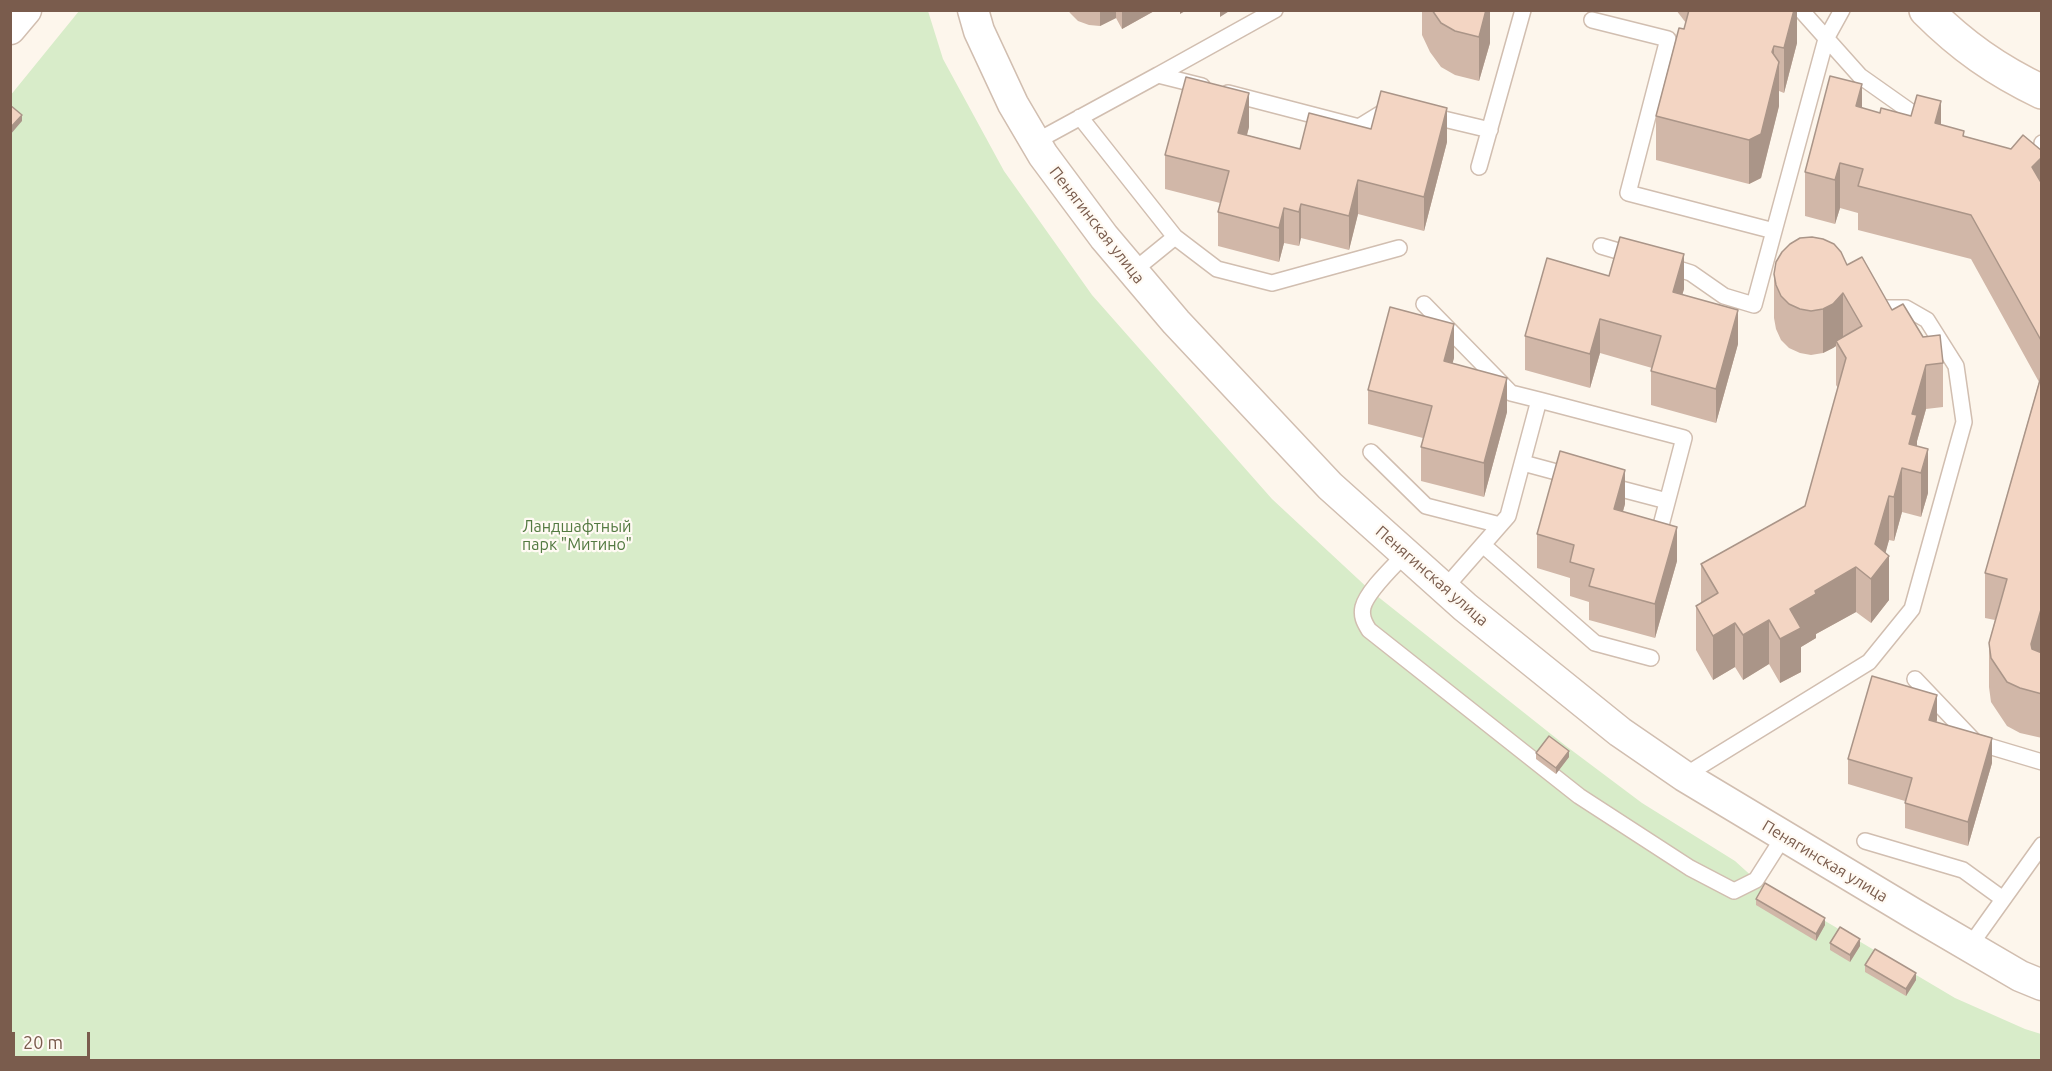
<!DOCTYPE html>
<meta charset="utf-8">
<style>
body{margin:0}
#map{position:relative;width:2052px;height:1071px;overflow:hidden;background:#fdf6ec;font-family:Ubuntu,sans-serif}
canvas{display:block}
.frame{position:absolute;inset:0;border:12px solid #7a5c4d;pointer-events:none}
.scale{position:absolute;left:12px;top:1032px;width:78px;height:27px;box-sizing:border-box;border:3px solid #7a5c4d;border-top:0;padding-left:8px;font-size:18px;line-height:21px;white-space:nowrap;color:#7a5c4d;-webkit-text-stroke:4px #fffaf3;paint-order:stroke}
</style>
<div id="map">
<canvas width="2052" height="1071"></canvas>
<div class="frame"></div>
<div class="scale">20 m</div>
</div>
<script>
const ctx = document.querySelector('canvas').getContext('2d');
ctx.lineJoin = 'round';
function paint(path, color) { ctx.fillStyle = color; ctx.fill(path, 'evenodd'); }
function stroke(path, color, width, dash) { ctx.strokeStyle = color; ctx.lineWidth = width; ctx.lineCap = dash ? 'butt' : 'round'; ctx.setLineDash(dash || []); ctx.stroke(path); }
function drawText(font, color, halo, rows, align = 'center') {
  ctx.font = font + ' Ubuntu,sans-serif'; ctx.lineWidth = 4.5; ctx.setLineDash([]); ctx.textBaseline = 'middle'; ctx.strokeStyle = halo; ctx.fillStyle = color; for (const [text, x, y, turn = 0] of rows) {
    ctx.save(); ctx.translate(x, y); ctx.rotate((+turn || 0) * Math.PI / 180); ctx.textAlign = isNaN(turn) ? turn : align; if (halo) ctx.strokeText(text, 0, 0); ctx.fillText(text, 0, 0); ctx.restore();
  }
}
paint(new Path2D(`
 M79,11h849l15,48 61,112 88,124 180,204 100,93 194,154 76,57 93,58 21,19 199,118 70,31 16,5v26h-2030l-1,-964z`), '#d8ecc9');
const lane = new Path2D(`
 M1801,10l59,66 68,48
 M1592,20l76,19 -40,154 146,38
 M1158,75l117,-65
 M1228,93l131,34 31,-19
 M1427,115l63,15
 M1080,117l95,120 42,32 55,14 127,-35
 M1035,142l123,-67 44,11
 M2042,143v5
 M1479,167l44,-157
 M1601,246l34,10
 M1666,265l25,8 33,23 30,9 72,-266 16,-29
 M1132,272l43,-35
 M1424,304l87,89 28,7
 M1371,452l55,54 74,19
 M1523,463l52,14
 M1606,485l61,16
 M1483,545l112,98 56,15
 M1405,554c-12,13 -38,37 -42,53 -2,9 1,15 6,23l210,166 111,72 44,23 22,-11 28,-44
 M1444,589l64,-73 31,-116 145,38 -24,91
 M1915,679l60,63 67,20
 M1684,776l185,-114 43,-53 52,-187 -8,-56 -29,-46 -21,-12h-21l-12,7
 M1865,841l98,29 40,29
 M1969,947l73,-102`);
const street = new Path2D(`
 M973,10l6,21 34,73 30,51 61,82 72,85 154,164 135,121 155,125 64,44 230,138 106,62 22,9
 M10,29l16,-19`);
const secondary = new Path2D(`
 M1926,10c36,36 70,60 116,82`);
stroke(lane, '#d1beb0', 18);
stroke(street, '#d1beb0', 33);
stroke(secondary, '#d6c0b0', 36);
stroke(lane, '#fff', 15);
stroke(street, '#fff', 30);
stroke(secondary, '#fff', 33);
paint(new Path2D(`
 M1068,10h88l-34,19 -6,-11 -16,8 -11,-1 -11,-4 -8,-8z
 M1422,10h68v33l-11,38 -24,-6 -14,-8 -11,-15 -8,-17z
 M1676,10h121v33l-13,50 -5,-2v15l-18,72 -12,6 -93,-24v-44l30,-93z
 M1862,108l18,5 61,12 23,11 47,13 31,2v587l-22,-5 -13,-7 -16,-24 -2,-15v-44l6,-23 -10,-2v-45l54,-191 -68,-123 -113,-29v-17l-18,-5 -5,16 -30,-8v-44z
 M1249,127l-2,8 53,14 71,-20 76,13 -23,89 -66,-17 -9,36 -48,-12 -2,8 -15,-3 -5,19 -61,-16v-34l2,-9 -55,-14v-34z
 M1847,265l45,45 31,27 20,26v44l-17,2 -9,32v5l11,47 -7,24 -19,-5 -8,29 -5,-1 -4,12 4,48 -18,23 -15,-11 -40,22v4l-15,9v25l-21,11 -11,-19 -26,16 -8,-13 -22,13 -17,-30v-44l5,-3v-39l104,-58 33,-118 -2,-3v-39l-3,2 -10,5 -12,2 -11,-2 -11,-5 -8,-8 -5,-11 -2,-11v-44z
 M1609,276l75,13 -2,6 56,49 -22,79 -65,-18v-34l1,-3 -52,-15 -10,35 -65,-18v-34z
 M1454,358l-2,5 55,49 -23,85 -63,-16v-34l2,-9 -55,-14v-34z
 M1625,504l-2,7 54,50 -22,77 -66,-18v-18l-19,-6v-18l-33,-10v-34z
 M1937,720l-1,2 56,41 -24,83 -63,-18v-27l-57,-17v-25z
 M1536,753l33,4 -13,17 -20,-15z
 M1756,899l69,26 -9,16 -60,-36z
 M1830,943l30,3 -10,16 -20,-12z
 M1865,965l51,15 -10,16 -41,-24z`), '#d1b7a8');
paint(new Path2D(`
 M1100,10h16v8l-16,8z
 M1122,10h34l-34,19z
 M1180,10h7l-7,4z
 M1220,10h11l-11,7z
 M1486,10h4v33l-11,38v-44z
 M1794,10h3v33l-13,50v-45z
 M1774,46v37l5,-21v44l-18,72 -12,6v-44z
 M1862,84v44l-6,-22z
 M1249,93v34l-11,40v-34z
 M1941,101v45l-6,-23z
 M1447,108v34l-23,89v-34z
 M22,115v6l-12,14v-7z
 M2042,157v44l-10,-34z
 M1840,163v45l-5,16v-44z
 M1358,180v34l-9,36v-34z
 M1301,204v34l-2,8v-34z
 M1284,208v35l-5,19v-34z
 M1684,254v35l-11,37v-34z
 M1843,293v44l-7,4v5l-3,2 -10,5v-44z
 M1738,310v34l-22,79v-34z
 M1600,319v34l-10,35v-34z
 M1454,324v34l-10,37v-34z
 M1926,365v44l-9,32v18l-8,-15 3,-30z
 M1507,378v34l-23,85v-34z
 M1928,449v44l-7,24v-44z
 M1902,468v44l-8,29v-44z
 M1625,470v34l-11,39v-34z
 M1889,496v44l-7,26 7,-10v44l-18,23v-44l4,-35z
 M1677,527v34l-22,77v-34z
 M1856,567v45l-40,22v4l-15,9v25l-21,11v-44l10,-30 25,-18z
 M2042,606v45l-11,37v-44z
 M1769,620v44l-26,16v-45z
 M1735,623v44l-22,13v-44z
 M1937,695v25l-8,24v-24z
 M1992,738v25l-24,83v-24z
 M1569,751v6l-13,17v-6z
 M1825,918v7l-9,16v-7z
 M1860,939v7l-10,16v-7z
 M1916,973v7l-10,16v-7z`), '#aa9588');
const building = new Path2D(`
 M1432,10h54l-7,27 -24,-6 -14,-8z
 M1689,10h105l-10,38 -10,-2 -2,6 7,10 -18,72 -12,6 -93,-24 23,-88 5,1z
 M1830,76l32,8 -6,22 24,7 1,-5 30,8 6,-21 24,6 -6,22 29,8 -1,5 48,13 12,-14 19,16v6l-10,10 10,17v158l-71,-127 -113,-29 5,-17 -23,-6 -5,17 -30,-8z
 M1186,77l63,16 -11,40 62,16 9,-36 62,16 10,-38 66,17 -23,89 -66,-17 -9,36 -48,-12 -2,8 -15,-4 -5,20 -61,-16 11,-41 -64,-16z
 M10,105l12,10 -12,13z
 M1620,237l64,17 -11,38 65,18 -22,79 -65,-18 10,-35 -61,-17 -10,35 -65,-18 22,-78 62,18z
 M1812,237l11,2 11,5 7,8 6,13 15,-8 30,53 11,-6 20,33 17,-2 3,28 -17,2 -14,49 5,1 -8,29 19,5 -7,24 -19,-5 -8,29 -5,-1 -14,48 14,12 -18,23 -15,-12 -41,24 1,3 -26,15 11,19 -21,11 -11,-19 -26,15 -8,-12 -22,13 -17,-30 22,-13 -17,-29 104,-58 41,-148 -10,-17 26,-15 -19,-33 -10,11 -10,5 -12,2 -11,-2 -11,-5 -8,-8 -5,-11 -2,-11 2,-12 6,-10 8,-8 10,-6z
 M1390,307l64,17 -10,37 63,17 -23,85 -63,-16 11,-41 -64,-16z
 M2042,373v233l-11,38 1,5 10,4v41l-22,-6 -13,-6 -16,-24 -2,-15 18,-64 -22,-6z
 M1560,451l65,19 -11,39 63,18 -22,77 -66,-18 5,-17 -24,-7 4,-17 -37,-11z
 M1872,676l65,19 -8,25 63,18 -24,84 -63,-19 7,-25 -64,-19z
 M1549,736l20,15 -13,17 -20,-15z
 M1765,883l60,35 -9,16 -60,-35z
 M1840,927l20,12 -10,16 -20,-12z
 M1875,949l41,24 -10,16 -41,-24z`);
paint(building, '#f3d5c3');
stroke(building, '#aa9588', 1.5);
drawText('16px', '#7a5c4d', '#fffaf3', [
 ["Пенягинская улица",1097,225,52],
 ["Пенягинская улица",1432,576,41],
 ["Пенягинская улица",1825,861,31]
]);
drawText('16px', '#537a41', '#fffaf3', [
 ["Ландшафтный",577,527],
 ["парк \"Митино\"",577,545]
]);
</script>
